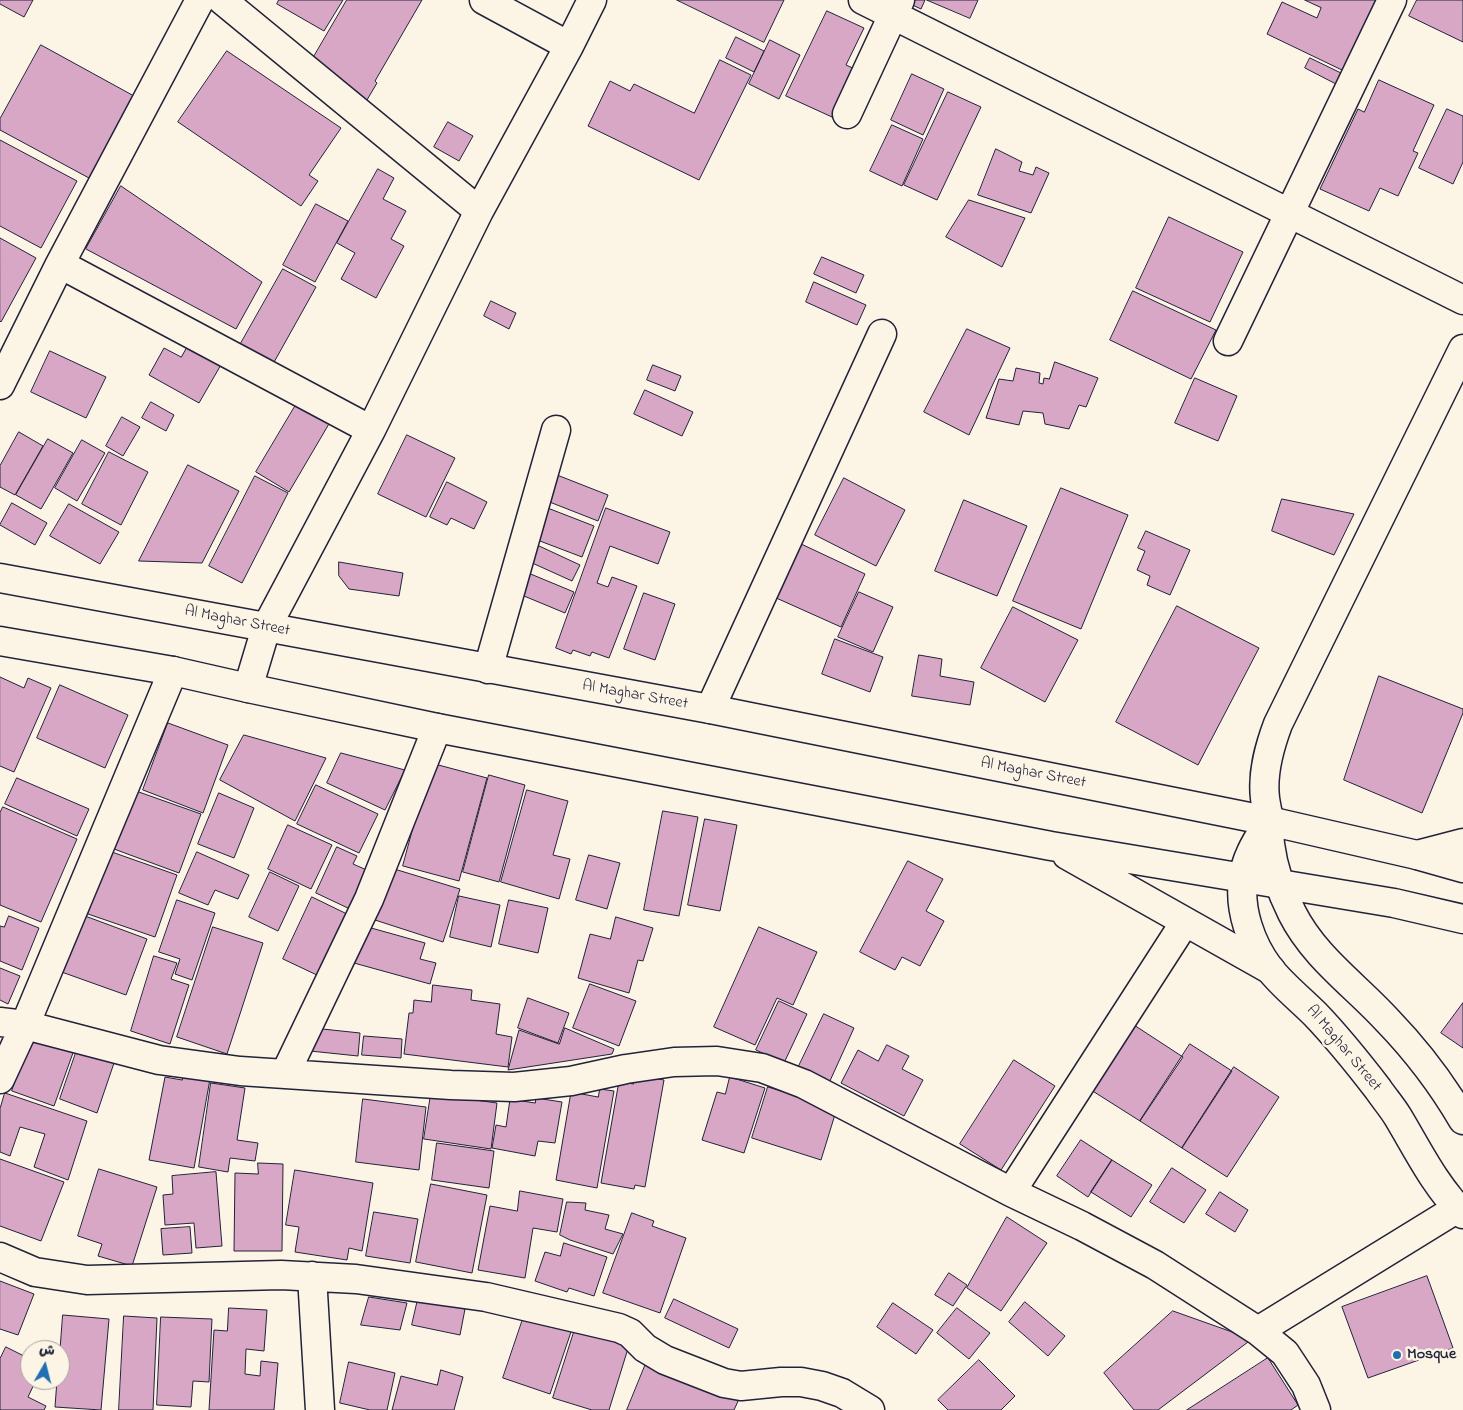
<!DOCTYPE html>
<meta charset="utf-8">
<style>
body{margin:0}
#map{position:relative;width:1463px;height:1410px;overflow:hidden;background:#fcf5e5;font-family:"Indie Flower","Playpen Sans Arabic",sans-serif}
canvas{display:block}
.north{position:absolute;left:20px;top:1340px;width:50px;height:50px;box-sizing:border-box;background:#fcf5e5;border:1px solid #a5a1a1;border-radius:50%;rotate:8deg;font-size:14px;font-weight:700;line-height:20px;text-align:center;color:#22223b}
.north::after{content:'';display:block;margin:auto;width:18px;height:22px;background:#1f6fb2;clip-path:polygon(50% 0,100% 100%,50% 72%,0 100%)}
</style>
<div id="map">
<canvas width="1463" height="1410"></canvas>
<div class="north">ش</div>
</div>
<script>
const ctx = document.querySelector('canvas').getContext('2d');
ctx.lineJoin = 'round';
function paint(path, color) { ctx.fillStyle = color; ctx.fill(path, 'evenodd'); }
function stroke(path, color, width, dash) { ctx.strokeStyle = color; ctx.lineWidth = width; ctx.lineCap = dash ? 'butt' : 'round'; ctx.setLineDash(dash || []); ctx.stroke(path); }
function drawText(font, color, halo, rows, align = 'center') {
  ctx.font = font + ' "Indie Flower",sans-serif'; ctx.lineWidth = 5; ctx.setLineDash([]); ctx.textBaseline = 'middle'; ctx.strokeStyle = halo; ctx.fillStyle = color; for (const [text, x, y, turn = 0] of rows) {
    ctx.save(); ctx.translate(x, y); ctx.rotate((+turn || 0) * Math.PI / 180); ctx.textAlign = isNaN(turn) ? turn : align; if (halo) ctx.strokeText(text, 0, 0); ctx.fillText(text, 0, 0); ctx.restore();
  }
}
const building = new Path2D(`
 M0,0h33l-9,17 -24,-13z
 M279,0h64l-19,31 -47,-27z
 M347,0h75l-47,81 2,2 -13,22 -39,-23 6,-12 -19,-10z
 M677,0h107l-20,42z
 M907,0h18l-4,9 -15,-7z
 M927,0h51l-8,18z
 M1305,0h74l-35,71 -77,-37 15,-32 35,16 4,-10z
 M1417,0h46v42l-54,-26z
 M827,11l37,17 -18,37 9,4 -23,48 -46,-21z
 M736,37l28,14 -10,21 -28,-14z
 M770,40l30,15 -21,44 -30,-15z
 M41,45l93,51 -45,82 -89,-48v-11z
 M227,51l114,77 -32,47 9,6 -17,25 -123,-84z
 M1310,58l31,15 -5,11 -31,-16z
 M720,60l31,15 -52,105 -111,-54 22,-45 20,10 4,-7 60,29z
 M912,74l32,15 -21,46 -32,-15z
 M1379,80l55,25 -21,46 5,2 -20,43 -18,-8 -11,23 -49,-22 38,-80 6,3z
 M948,92l33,15 -44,93 -33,-15z
 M1447,109l16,7v46l-10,22 -34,-16z
 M448,122l25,14 -14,25 -25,-14z
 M892,125l31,14 -21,47 -32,-15z
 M0,140l77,41 -36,67 -41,-22z
 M996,149l26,13 -3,9 14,4 3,-8 13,6 -18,40 -53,-18z
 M378,169l16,9 -11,21 23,12 -15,28 13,7 -28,52 -35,-19 14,-26 -18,-10z
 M121,186l141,96 -26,47 -150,-80z
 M969,200l56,18 -23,49 -56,-30z
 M316,204l32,17 -33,61 -32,-17z
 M1169,217l74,35 -33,70 -74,-34z
 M0,238l36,20 -35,64 -1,-1z
 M822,257l42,18 -8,18 -42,-19z
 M283,269l33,18 -43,77 -33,-19z
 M814,282l52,23 -9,20 -51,-23z
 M1133,291l83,39 -25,49 -81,-39z
 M491,301l25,12 -7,16 -25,-13z
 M967,329l43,19 -41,87 -45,-23z
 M189,344l33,19 -23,40 -50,-28 15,-27 17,9z
 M50,351l56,26 -20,41 -55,-26z
 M1055,362l43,16 -12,29 -7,-2 -10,24 -24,-5 -2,-11 -20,-2 -4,14 -33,-7 13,-39 14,2 3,-13 24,5 -1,10 4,1 1,-6 5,1z
 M653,365l28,11 -6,15 -28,-11z
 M1195,378l42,18 -19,45 -43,-18z
 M645,390l48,22 -11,24 -48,-22z
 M300,398l33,19 -44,75 -33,-20z
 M151,402l23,13 -8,16 -24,-13z
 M122,417l18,10 -17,29 -17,-10z
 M19,432l24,14 -28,49 -15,-8v-21z
 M407,435l48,23 -29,59 -48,-23z
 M48,439l25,14 -32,56 -25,-14z
 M82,440l23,13 -28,48 -22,-13z
 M109,452l39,20 -27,53 -39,-21z
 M188,465l51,26 -37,72 -63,-2z
 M557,475l51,20 -10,26 -51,-20z
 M255,476l33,17 -46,90 -33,-17z
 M844,478l61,32 -29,56 -61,-31z
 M447,482l40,20 -13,27 -23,-11 -4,7 -17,-8z
 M1061,488l67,27 -47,114 -68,-28z
 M1282,499l72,15 -20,41 -62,-24z
 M964,500l63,26 -30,70 -62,-25z
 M12,503l35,20 -12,22 -35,-20z
 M69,504l50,28 -19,32 -50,-28z
 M545,507l49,19 -12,31 -50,-19z
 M606,508l64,24 -12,32 -48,-18 -13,37 11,4 4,-10 25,9 -28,72 -17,-6 -2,4 -17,-6 -2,4 -15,-6z
 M1146,531l44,19 -20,45 -23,-10 3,-9 -13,-6 8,-19 -7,-3z
 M799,543l66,31 -24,53 -67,-30z
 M537,545l43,20 -8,16 -42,-19z
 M339,562l64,11 -4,23 -50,-7 -10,-13z
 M521,570l53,22 -9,21 -53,-22z
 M859,592l34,15 -20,45 -35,-15z
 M644,593l31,11 -20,56 -31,-11z
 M1177,606l82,42 -61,117 -82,-43z
 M1013,607l65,33 -33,62 -64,-34z
 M835,639l48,18 -13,35 -48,-18z
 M919,655l23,4 -2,17 34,6 -4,23 -58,-9z
 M1379,676l84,33v4l-41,100 -78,-33z
 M0,677l24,11 4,-10 23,10 -37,84 -14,-6z
 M60,685l68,30 -23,53 -68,-30z
 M168,723l60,22 -25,68 -60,-23z
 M244,735l82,23 -31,63 -75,-41z
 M341,753l64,17 -20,40 -58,-27z
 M431,763l56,15 -28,103 -56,-15z
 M489,775l36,10 -26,97 -36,-10z
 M17,778l72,31 -12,27 -72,-32z
 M316,785l62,29 -19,39 -62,-29z
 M527,790l41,11 -15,54 17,4 -11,40 -58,-17z
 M136,791l65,23 -22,59 -65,-24z
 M219,793l35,15 -20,50 -36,-14z
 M3,807l74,32 -36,83 -41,-17v-92z
 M663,811l35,6 -19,99 -35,-6z
 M705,819l32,6 -17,86 -32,-6z
 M288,825l44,20 -21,44 -43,-20z
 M337,847l20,9 -4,8 16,7 -19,38 -34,-16z
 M109,851l68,24 -22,62 -67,-23z
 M197,852l52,23 -11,24 -23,-9 -7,15 -29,-12z
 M589,855l31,8 -13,46 -31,-9z
 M908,861l35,18 -17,32 18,10 -24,45 -18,-9 -7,13 -35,-18z
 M391,868l69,21 -17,53 -68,-22z
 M270,872l29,14 -21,45 -29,-14z
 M459,896l41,9 -9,42 -41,-10z
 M312,897l35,17 -28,62 -36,-17z
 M177,900l38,13 -23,67 -17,-6 5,-15 -21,-7z
 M509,900l39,8 -10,45 -39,-9z
 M77,913l70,26 -21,56 -70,-25z
 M9,916l30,12 -17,42 -22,-9v-35l4,1z
 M616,917l37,11 -10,33 -5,-1 -9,33 -51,-15 12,-44 20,5z
 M364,926l61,17 -5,16 16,4 -6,21 -76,-21z
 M213,927l50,16 -36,111 -50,-17z
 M759,927l58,25 -24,53 -16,-7 -22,47 -41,-18z
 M154,956l23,7 -6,16 18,6 -19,59 -39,-13z
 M0,968l20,8 -12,28 -8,-4z
 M590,984l46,17 -17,45 -46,-18z
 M433,985l39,5 -1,10 29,4 -4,30 16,3 -4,30 -104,-13 5,-41h4l1,-13 17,2z
 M528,998l41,15 -11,30 -40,-15z
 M779,1001l28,13 -23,49 -28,-13z
 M1463,1003v45l-22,-15z
 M824,1014l30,14 -25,55 -31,-15z
 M1134,1025l49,32 -43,64 -49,-31z
 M313,1028l47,5 -2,23 -48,-5z
 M565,1028l49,21 -2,5 -104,16 11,-40 40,14z
 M32,1034l42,16 -20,56 -42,-15z
 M364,1036l38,3 -1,19 -39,-3z
 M1190,1044l42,27 -50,77 -42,-27z
 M887,1045l22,11 -7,13 21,11 -19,36 -63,-33 17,-33 20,11z
 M78,1047l37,13 -18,53 -37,-14z
 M1014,1060l41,26 -54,84 -41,-26z
 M1234,1067l45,30 -52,80 -45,-29z
 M183,1074l27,5 -16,89 -45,-8 16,-83 17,3z
 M635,1075l29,5 -19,107 -10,-2 -1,4 -33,-6 18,-102 14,3z
 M730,1077l35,11 -21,65 -42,-13 15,-48 8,2z
 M211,1083l34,5 -8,52 21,3 -3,18 -25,-3 -2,14 -29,-5z
 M768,1087l69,21 -16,52 -69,-22z
 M600,1089l14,2 -17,97 -41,-8 15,-88 27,5z
 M5,1093l82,28 -19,59 -34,-13 11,-33 -25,-7 -10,29 -10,-4v-43z
 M431,1094l66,9 -6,46 -67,-10z
 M536,1098l26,4 -7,41 -17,-2 -3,15 -43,-8 4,-23 10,2 4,-28 25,4z
 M363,1099l63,8 -7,63 -63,-8z
 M1081,1140l31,20 -24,37 -31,-21z
 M437,1143l57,8 -5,37 -57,-8z
 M0,1159l64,23 -23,59 -41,-15z
 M1112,1160l40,25 -21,32 -40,-25z
 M258,1163l25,1 -1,87h-48l1,-78 23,1z
 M1172,1168l34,22 -22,33 -34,-21z
 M99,1169l58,18 -25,79 -34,-10 4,-12 -24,-8z
 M295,1170l78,13 -11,68 -13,-3 -2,12 -52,-8 4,-25 -13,-2z
 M216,1172l6,74 -26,2 -2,-25 -29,2 -2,-30 10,-1 -1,-18z
 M431,1184l56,11 -15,78 -56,-11z
 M520,1191l43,8 -6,33 -24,-4 -8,50 -47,-8 12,-64 27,5z
 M1220,1192l28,18 -13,22 -29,-18z
 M567,1202l19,1 -1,7 24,5 -4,14 18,5 -10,20 -43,-14 -10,-5z
 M374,1212l44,7 -8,44 -44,-7z
 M632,1213l22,8 -2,5 34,12 -26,75 -57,-20z
 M1007,1217l40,26 -46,68 -34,-23z
 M190,1227l2,26 -29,2 -2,-26z
 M564,1243l43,14 -13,39 -25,-8 -2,4 -32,-11 10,-29 15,4z
 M949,1273l18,12 -14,21 -18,-11z
 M1427,1276l26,72 -85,30 -26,-71z
 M0,1281l34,13 -16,41 -18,-6z
 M369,1297l38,6 -7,27 -39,-5z
 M418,1299l47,10 -5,26 -48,-10z
 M674,1299l64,30 -9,19 -64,-30z
 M1025,1302l40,34 -17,20 -39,-34z
 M893,1303l40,27 -17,24 -39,-27z
 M229,1308l38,2 -3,41 -18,-2 -1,25 15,2 1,-15 17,2 -4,47h-65l5,-80 13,1z
 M957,1308l33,25 -21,26 -32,-26z
 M526,1310l47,16 -23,68 -47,-16z
 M1173,1311l79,28 -94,71h-24l-30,-37z
 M63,1315l46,4 -8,91 -46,-3 2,-27h3v-30z
 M124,1316l33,2 -4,92h-34z
 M161,1317l51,2 -3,63 -16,-1 -2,26 -34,-2z
 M576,1326l54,16 -21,68h-17l-39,-12z
 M6,1347l20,10 3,-5 1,1v27h6l-8,17 18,9 -2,4h-44v-51z
 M1268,1358l30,47 -7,5h-104z
 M979,1360l36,36 -14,14h-53l-10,-10z
 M647,1361l92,38 -5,11h-107z
 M349,1362l46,11 -8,37h-17l-30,-7z
 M441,1370l22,7 -9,33h-62l9,-34 36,9z`);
paint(building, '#d8a7c6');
stroke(building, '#22223b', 1);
const minor = new Path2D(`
 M222,0l257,211
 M484,0l85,46
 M863,0l600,300
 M847,114l53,-114
 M60,264l311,166
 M1228,341l164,-341
 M1463,349l-185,375c-9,24 -16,49 -13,74 1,8 3,15 4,23 1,8 0,15 1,23 3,23 11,47 22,69 22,44 63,72 95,107 29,30 55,64 76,100
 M0,385l60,-121 140,-264
 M488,669l68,-239
 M248,688l18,-60 105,-198 108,-219 90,-165 23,-46
 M710,709l172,-375
 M1269,821c-11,18 -24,37 -26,59 -4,30 8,64 26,88 12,16 31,31 46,46 22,23 43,49 63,75 6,9 14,18 20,28 21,35 36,67 65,97
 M1417,855l46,-12
 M0,1022l25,3 134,35 81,11 211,14 63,2 57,-6 55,-12 48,-7 43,-1 45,7 42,16 207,108 71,34 73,39 103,66 27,22 21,32 10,25
 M285,1074l84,-175 68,-171
 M0,1079l25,-54 148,-354
 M1011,1192l174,-270
 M0,1257l35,15 52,8 194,-5 75,4 130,18 133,31 11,5 15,15 20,12 59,23 17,3 40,-4h20l21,4 20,7 28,17
 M312,1276l8,134
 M1258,1331l200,-123`);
const major = new Path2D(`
 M0,578l710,131 559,112 148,34 46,13
 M0,641l173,30 75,17 189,40 614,118 343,57 69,16
 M1067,855l204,115`);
stroke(minor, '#22223b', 31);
stroke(major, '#22223b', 31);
stroke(minor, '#fcf5e5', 28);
stroke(major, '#fcf5e5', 28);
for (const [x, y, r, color] of [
 [1397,1355,5,"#1f6fb2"]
]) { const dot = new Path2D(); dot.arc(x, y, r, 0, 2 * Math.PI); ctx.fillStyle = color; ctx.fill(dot); stroke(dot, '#fcf5e5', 2); }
drawText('16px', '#22223b', '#fcf5e5', [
 ["Al Maghar Street",237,622,11],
 ["Al Maghar Street",635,696,10],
 ["Al Maghar Street",1033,774,11],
 ["Al Maghar Street",1343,1049,50]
]);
drawText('bold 16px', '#22223b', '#fcf5e5', [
 ["Mosque",1407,1355]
], 'left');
</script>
